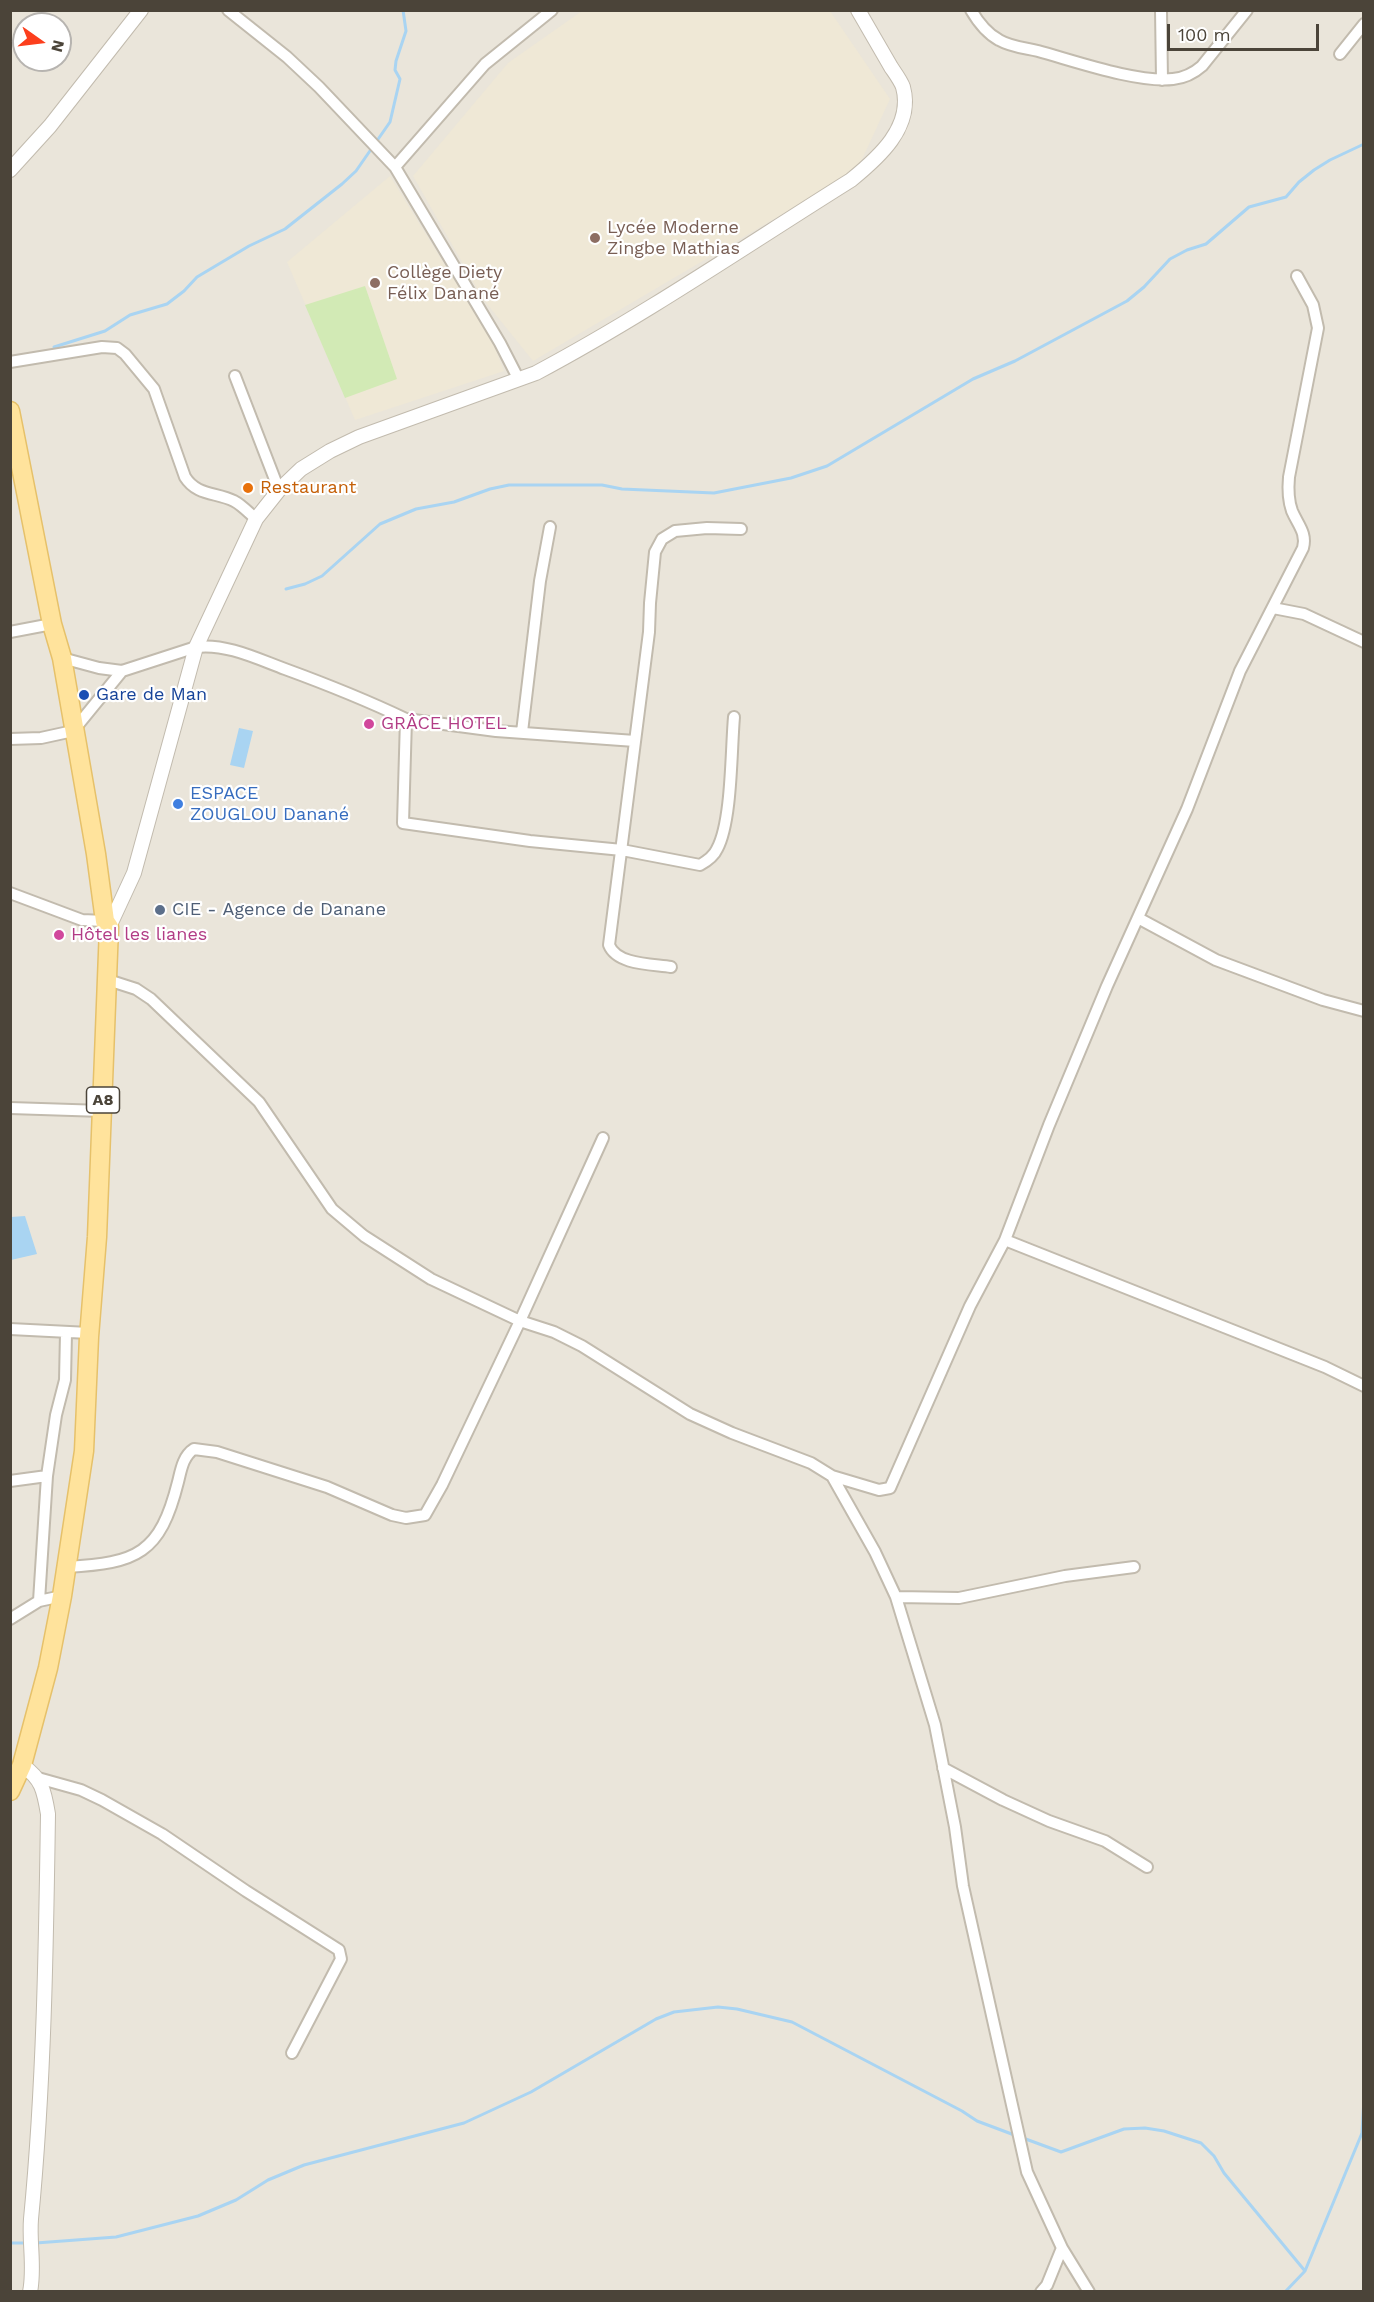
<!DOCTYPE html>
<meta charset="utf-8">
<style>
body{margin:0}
#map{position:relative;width:1374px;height:2302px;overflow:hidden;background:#f6f3ec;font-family:"Work Sans",sans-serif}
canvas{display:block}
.frame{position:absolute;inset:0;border:12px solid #4b4439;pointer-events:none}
.north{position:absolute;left:12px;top:12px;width:60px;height:60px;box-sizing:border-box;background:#fff;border:2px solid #b7b4b0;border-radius:50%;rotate:104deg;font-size:16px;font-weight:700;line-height:24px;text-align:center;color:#4b4439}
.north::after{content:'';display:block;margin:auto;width:21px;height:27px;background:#fc3f1d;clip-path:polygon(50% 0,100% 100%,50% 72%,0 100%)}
.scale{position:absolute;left:1167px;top:24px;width:152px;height:27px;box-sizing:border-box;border:3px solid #4b4439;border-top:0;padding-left:8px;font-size:18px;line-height:21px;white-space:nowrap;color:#4b4439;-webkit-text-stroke:4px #fff;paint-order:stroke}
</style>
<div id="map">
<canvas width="1374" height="2302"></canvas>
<div class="frame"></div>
<div class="north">N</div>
<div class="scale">100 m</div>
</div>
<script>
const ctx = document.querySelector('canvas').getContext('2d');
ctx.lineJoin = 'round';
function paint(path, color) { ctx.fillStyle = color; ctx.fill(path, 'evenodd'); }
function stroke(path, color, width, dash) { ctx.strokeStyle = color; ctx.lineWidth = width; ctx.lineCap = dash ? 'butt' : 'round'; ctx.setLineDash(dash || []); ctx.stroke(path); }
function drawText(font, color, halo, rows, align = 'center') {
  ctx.font = font + ' "Work Sans",sans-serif'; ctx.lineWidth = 4.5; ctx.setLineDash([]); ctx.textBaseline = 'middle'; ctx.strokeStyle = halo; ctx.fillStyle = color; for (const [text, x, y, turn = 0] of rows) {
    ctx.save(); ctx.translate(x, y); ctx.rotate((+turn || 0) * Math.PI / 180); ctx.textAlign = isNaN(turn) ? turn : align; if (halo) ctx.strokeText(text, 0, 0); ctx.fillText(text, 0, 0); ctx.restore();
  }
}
paint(new Path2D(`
 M11,11h1352v2280h-1352zM24,24h36v36h-36z`), '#eae5da');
paint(new Path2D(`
 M582,11h248l60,88 -33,71 -324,191 -50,-62 -70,-123 95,-113z
 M390,176l103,167 11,28 -149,49 -68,-158z`), '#efe8d6');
paint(new Path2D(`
 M365,286l32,93 -52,19 -40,-93z`), '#d2eab5');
paint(new Path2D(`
 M239,728l14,3 -9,37 -14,-3z
 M25,1216l12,38 -26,6v-43z`), '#a9d4f2');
stroke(new Path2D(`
 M54,347l51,-16 25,-16 37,-11 17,-13 13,-14 52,-31 36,-17 57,-45 14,-13 34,-49 10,-43 -5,-9 1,-9 10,-30 -3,-21
 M286,589l19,-5 17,-8 58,-52 36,-15 38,-7 36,-13 19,-4h93l20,4 92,4 77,-15 36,-12 146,-87 42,-18 112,-60 17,-14 26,-28 17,-9 19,-6 43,-37 37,-10 13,-15 15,-12 16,-10 34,-16
 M1023,2138l38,14 63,-23 21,-1 19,3 37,12 13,13 10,17 81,98
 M10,2243h17
 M36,2243l80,-6 82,-21 38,-16 32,-20 36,-15 160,-42 67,-31 125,-73 18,-7 44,-5 19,2 55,13 170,89 15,10 40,15
 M1285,2292l20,-21 57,-138 2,-35`), '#a9d4f2', 3);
const minor = new Path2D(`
 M228,10l59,47 32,30 76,80 105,176 18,35
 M971,10c7,12 15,23 28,30 12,7 26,8 39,11 37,10 99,32 135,28 11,-1 21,-6 29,-13l45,-56
 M1161,10l1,70
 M1340,54l24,-30
 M395,167l90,-103 67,-54
 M10,362l92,-15 15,1 8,6 29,35 31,88c12,19 31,15 49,24 8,4 16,13 22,18
 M235,376l44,114
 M1273,608l31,6 60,28
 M10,632l42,-8
 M62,658l37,10 23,3 74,-24c30,-4 62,12 89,22 41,15 81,31 121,50l-3,104 127,18 92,9 78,15c7,-4 14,-9 17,-16 15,-27 14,-99 17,-132
 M406,719l90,12 139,10
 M522,732l18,-151 10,-54
 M10,739l31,-1 32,-7 49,-60
 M10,893l72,27 23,1
 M1138,918l78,42 107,40 41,11
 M671,967c-19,-3 -54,-2 -62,-22l40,-313 1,-29 5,-51 7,-13 13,-8 32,-3 34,1
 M108,980l28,9 15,10 108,103 73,107 32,27 67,43 89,42 34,11 28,14 108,68 42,19 79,30 21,13 43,76 21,45 39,128 20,102 8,59 64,286 35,76 27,44
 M10,1108l93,3
 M1005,1240l320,127 39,19
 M10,1329l79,4
 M832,1476l47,14 11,-2 80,-182 35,-66 44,-115 58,-139 80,-177 53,-138 63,-123c4,-15 -5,-23 -11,-37 -4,-11 -4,-23 -3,-34l29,-149 -5,-23 -16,-29
 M10,1481l37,-5
 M67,1567c70,-4 93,-13 111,-85 3,-12 5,-26 16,-33l23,3 110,35 65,28 14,3 19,-3 17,-30 78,-164 83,-183
 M896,1597l63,1 106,-22 69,-9
 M39,1601l8,-125 9,-61 9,-35 1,-47
 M10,1619l29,-18 23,-5
 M943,1768l60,32 46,21 56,20 42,26
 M38,1778l43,12 21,10 60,34 84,57 93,59 2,9 -49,94
 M1041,2292l6,-7 15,-37`);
const tertiary = new Path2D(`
 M10,170l40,-44 91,-116
 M109,927l25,-54 62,-226 60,-128 23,-29 22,-21 29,-18 29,-14 177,-64c109,-58 211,-128 315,-193 27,-22 63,-53 52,-93 -2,-6 -8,-14 -12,-20 -11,-19 -22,-38 -33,-57
 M22,1765c20,14 22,25 26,49 -2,135 -4,271 -17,405 -2,24 4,48 -1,73`);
const primary = new Path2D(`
 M10,411l42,213 10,34 34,196 9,67 4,6 -12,310 -8,100 -5,114 -22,145 -14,72 -26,97 -12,26`);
stroke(minor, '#c2bbae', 14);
stroke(tertiary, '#c2bbae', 16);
stroke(primary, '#e6c16a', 21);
stroke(minor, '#fff', 10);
stroke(tertiary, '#fff', 14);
stroke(primary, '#ffe39c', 18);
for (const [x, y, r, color] of [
 [595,238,6,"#8d6e63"],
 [375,283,6,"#8d6e63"],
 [248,488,6,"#e8710a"],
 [84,695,6,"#1a4fb4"],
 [369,724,6,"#d1479c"],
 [178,804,6,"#3f7fe0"],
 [160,910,6,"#5c6f8a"],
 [59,935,6,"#d1479c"]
]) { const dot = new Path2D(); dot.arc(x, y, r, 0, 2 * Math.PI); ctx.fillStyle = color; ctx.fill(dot); stroke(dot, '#fff', 2); }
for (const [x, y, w] of [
 [103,1100,33]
]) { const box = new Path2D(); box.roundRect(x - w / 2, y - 13, w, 26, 4.5); ctx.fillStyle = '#fff'; ctx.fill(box); stroke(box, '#4b4439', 1.5); }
drawText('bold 16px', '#4b4439', null, [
 ["A8",103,1100]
]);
drawText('18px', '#785e54', '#fff', [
 ["Lycée Moderne",607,228],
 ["Zingbe Mathias",607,249],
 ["Collège Diety",387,273],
 ["Félix Danané",387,294]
], 'left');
drawText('18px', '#c56008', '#fff', [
 ["Restaurant",260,488]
], 'left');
drawText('18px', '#164399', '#fff', [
 ["Gare de Man",96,695]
], 'left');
drawText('18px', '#b23c85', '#fff', [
 ["GRÂCE HOTEL",381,724],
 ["Hôtel les lianes",71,935]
], 'left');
drawText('18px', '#366cbe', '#fff', [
 ["ESPACE",190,794],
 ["ZOUGLOU Danané",190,815]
], 'left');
drawText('18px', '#4e5e75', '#fff', [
 ["CIE - Agence de Danane",172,910]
], 'left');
</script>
